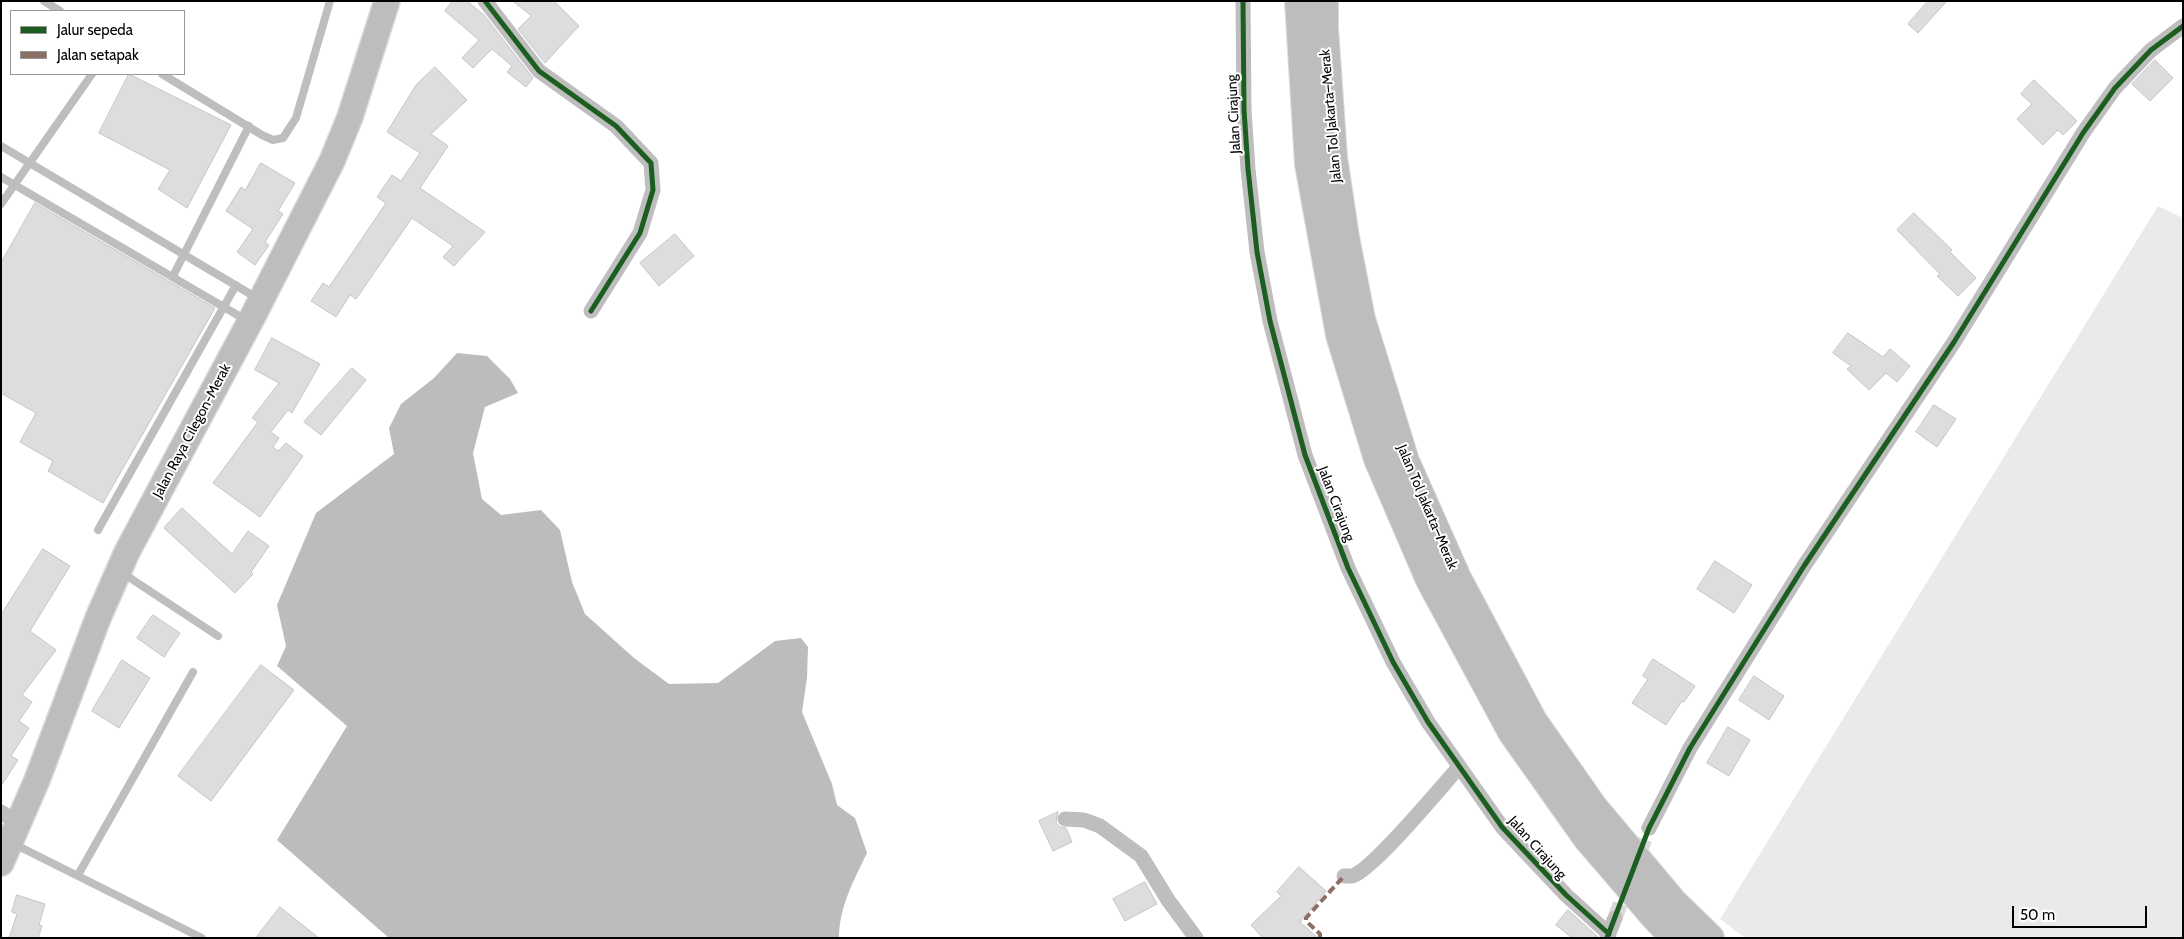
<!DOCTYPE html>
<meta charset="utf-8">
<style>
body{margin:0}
#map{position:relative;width:2184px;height:939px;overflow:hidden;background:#fff;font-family:Cabin,sans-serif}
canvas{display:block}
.frame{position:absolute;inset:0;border:2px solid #000;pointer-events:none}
.legend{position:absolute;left:10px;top:10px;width:175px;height:65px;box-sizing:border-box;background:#fff;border:1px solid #999;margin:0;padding:6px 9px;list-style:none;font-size:15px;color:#000}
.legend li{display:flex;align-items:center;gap:10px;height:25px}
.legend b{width:25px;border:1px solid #999}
.scale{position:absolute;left:2012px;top:906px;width:135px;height:22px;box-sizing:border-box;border:2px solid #000;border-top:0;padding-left:6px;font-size:15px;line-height:18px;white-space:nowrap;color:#000;-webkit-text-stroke:4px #fff;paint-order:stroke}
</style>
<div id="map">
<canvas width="2184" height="939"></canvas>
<div class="frame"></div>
<ul class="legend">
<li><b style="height:6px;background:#1b5e20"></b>Jalur sepeda</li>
<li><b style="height:6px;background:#8d6e63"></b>Jalan setapak</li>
</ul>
<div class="scale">50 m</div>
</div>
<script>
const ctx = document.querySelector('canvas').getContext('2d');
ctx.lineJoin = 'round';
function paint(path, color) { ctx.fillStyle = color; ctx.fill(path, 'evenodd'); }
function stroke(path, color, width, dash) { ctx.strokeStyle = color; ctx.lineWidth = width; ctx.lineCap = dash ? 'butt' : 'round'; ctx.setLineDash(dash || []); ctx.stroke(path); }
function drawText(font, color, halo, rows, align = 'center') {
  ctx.font = font + ' Cabin,sans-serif'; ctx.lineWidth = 4; ctx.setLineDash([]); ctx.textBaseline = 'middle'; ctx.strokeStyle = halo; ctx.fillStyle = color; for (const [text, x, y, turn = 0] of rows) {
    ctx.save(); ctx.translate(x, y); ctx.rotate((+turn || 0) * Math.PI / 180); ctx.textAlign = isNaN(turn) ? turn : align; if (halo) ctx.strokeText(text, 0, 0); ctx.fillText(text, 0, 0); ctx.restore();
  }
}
paint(new Path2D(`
 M2158,206l25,12v720h-438l-25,-19z`), '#eaeaea');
paint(new Path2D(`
 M457,353l30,3 23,23 8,14 -33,14 -12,46 9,46 19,16 40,-5 19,20 12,52 13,32 49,44 35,26 49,-1 57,-42 26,-3 7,9 -1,31 -5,34 30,72 5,21 18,13 12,35c-13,27 -28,54 -28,85h-450l-112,-98 70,-114 -70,-60 9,-20 -9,-41 39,-92 78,-59 -5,-26 12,-24 33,-26z`), '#bcbcbc');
const building = new Path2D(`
 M453,1h14l17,14 49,63 -7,9 -19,-15 5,-6 -20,-17 -19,19 -11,-10 17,-18 -34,-29z
 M513,1h41l25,25 -34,37 -27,-34 13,-13z
 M1928,1h19l-29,32 -10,-9z
 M2155,60l18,18 -23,23 -18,-17z
 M435,67l32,33 -36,34 17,12 -28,42 65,44 -31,34 -11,-9 10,-11 -41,-28 -56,81 -6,-4 -14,22 -25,-16 12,-18 6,4 57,-84 -9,-6 15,-22 9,6 19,-28 -33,-21 29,-47z
 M129,74l102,51 -44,83 -29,-19 12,-19 -71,-37z
 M2034,80l43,41 -14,14 -5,-5 -15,15 -26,-26 15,-15 -11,-10z
 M261,163l34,20 -17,28 5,3 -18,28 4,3 -14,20 -18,-13 16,-23 -27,-18 15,-24 4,3z
 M35,203l180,105 -112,195 -55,-32 5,-10 -33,-19 16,-29 -35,-20v-130z
 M1914,213l38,37 -2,2 26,26 -18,18 -21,-20 3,-2 -43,-44z
 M675,234l19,22 -35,30 -19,-23z
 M1848,333l35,24 7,-8 20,17 -13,16 -11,-9 -17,17 -22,-21 4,-3 -18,-13z
 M272,338l48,26 -28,49 -4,-3 -17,22 8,6 -6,9 5,4 8,-8 17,13 -43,61 -47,-34 45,-61 -6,-4 27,-35 -24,-13z
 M352,368l14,12 -45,55 -17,-13z
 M1934,405l22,14 -19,28 -21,-15z
 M182,508l50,46 16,-23 21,15 -18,26 2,2 -18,19 -71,-65z
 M43,549l27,17 -40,65 26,19 -34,45 10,7 -13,19 10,7 -18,28 7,4 -17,26v-171z
 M1715,561l37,24 -18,28 -37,-24z
 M153,615l27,18 -16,24 -27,-19z
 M1653,659l42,27 -11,16 -2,-1 -16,24 -34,-22 16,-24 -5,-3z
 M122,660l28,18 -31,50 -27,-17z
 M261,665l33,25 -83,111 -33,-25z
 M1754,676l30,20 -15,24 -30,-20z
 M1728,727l22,13 -21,36 -22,-13z
 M1058,812l-2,11 4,4 6,1 6,14 -19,9 -14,-30z
 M1299,867l27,24 -26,31 18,16h-55l-12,-13 30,-29 -4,-4z
 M1145,882l12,22 -32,17 -12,-22z
 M17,895l28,9 -6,21 3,1 -4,12h-29l8,-24 -5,-2z
 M280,907l39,31h-63z
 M1568,910l30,27v1h-26l-16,-13z`);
paint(building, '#ddd');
stroke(building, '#c5c5c5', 1);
stroke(new Path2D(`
 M1615,918l34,-90`), '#d9d9d9', 15, [15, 8]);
const trunk = new Path2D(`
 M1,863l36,-83 61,-162 29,-66 126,-236 79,-155 18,-44 37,-116`);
const motorway = new Path2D(`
 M1299,1l10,163 31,171 38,124 52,121 82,152 75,106 68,79 20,21
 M1324,1v27l9,129 12,80 16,82 44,142 52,117 76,143 61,87 79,94 37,36`);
stroke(trunk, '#dbdbdb', 28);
stroke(motorway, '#dbdbdb', 30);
stroke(new Path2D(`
 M44,1l16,10
 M162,74l100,61 11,5 10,-2 13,-20 34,-117
 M1,146l256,152
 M1,177l245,143
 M1,204l91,-130
 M173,276l76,-150
 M98,530l138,-245
 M121,572l97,64
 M12,843l190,95
 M78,875l115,-203`), '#bebebe', 8);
stroke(new Path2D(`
 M485,1l54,70 77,55 35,37 2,27 -13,43 -49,78
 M1243,1l1,109 4,59 9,83 13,69 35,134 43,113 45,94 35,60 74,105 64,68 43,39
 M1,812l17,11
 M1065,819l19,1 16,6 41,30 27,44 28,38
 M1649,828l41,-80 114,-182 150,-224 129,-209 32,-45 36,-38 32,-24
 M1344,876c3,0 5,0 8,0 20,-5 90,-90 107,-109
 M1607,938l8,-20`), '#bebebe', 15);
stroke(trunk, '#bdbdbd', 25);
stroke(motorway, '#bdbdbd', 28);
stroke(new Path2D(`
 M1320,938v-4l-14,-13v-3l38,-42`), '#8d6e63', 4, [8, 4]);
stroke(new Path2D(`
 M485,1l54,70 77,55 35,37 2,27 -13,43 -49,78
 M1243,1l1,109 4,59 9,83 13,69 35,134 43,113 45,94 35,60 74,105 64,68 43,39
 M1607,938l42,-110 41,-80 114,-182 150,-224 129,-209 32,-45 36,-38 32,-24`), '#1b5e20', 5);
drawText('14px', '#000', '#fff', [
 ["Jalan Cirajung",1234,114,-93],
 ["Jalan Tol Jakarta–Merak",1331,116,-95],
 ["Jalan Raya Cilegon-Merak",192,431,-62],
 ["Jalan Cirajung",1336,504,69],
 ["Jalan Tol Jakarta–Merak",1427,507,67],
 ["Jalan Cirajung",1537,848,48]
]);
</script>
